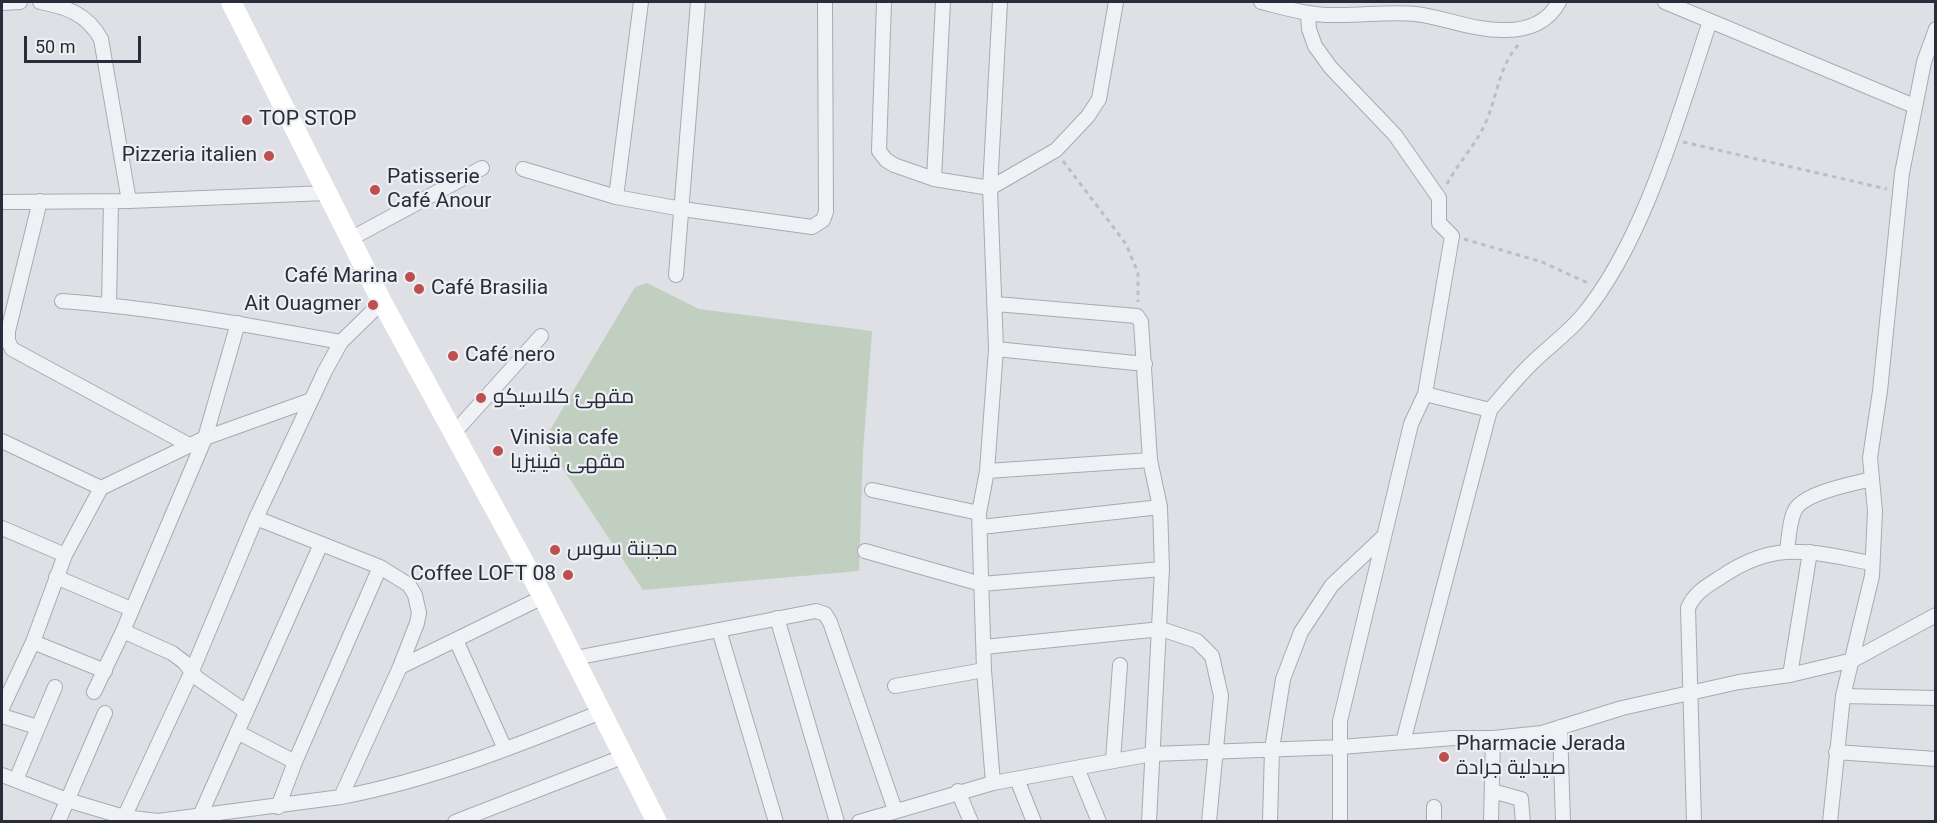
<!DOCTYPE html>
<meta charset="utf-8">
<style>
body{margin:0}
#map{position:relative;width:1937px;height:823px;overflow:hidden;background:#dee0e6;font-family:Roboto,sans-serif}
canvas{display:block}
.frame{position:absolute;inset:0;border:3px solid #292d3b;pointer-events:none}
.scale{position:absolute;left:24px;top:36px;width:117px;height:27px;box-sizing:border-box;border:3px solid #292d3b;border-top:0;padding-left:8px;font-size:18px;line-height:21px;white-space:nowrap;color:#292d3b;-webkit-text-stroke:4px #edeff3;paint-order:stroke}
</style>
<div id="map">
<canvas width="1937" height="823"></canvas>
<div class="frame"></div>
<div class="scale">50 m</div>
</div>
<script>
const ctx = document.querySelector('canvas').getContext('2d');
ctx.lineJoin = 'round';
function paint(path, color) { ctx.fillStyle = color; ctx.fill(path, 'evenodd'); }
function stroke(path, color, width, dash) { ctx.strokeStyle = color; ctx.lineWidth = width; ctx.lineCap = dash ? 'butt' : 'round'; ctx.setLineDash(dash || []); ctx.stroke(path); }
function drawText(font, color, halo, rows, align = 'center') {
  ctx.font = font + ' Roboto,Cairo,sans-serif'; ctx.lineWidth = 4.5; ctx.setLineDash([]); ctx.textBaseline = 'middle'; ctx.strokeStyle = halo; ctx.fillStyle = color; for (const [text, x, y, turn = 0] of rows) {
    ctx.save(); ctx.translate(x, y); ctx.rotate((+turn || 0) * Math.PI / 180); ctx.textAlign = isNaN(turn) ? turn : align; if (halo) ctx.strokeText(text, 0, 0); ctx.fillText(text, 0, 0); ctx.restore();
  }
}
paint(new Path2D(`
 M647,283l52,26 173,22 -9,121 -4,119 -216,19 -99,-150 91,-153z`), '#c1cfc0');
const street = new Path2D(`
 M40,2c27,5 47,12 61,37l28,162
 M884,2l-5,149 7,9 8,5 40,14 56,9 66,-38 32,-34 11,-17 17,-97
 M1261,2c24,6 47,13 72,13 28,1 55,-4 83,-1 30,4 59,17 90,16 23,0 42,-8 53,-28
 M1665,2l249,104
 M2,3l18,-1
 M1308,14l1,15 6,17 16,22 64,67 44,63v25l13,13 -27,158 65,16c13,-15 26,-31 40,-45 17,-17 38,-32 53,-50 62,-75 96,-201 127,-294
 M523,169l93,28 66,12 130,18 11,-7 3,-8 -1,-210
 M934,179l9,-177
 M616,197l25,-195
 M40,201l-32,130v10l4,8 177,96
 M2,202l127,-1 198,-8
 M350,239l132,-71
 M676,275l22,-273
 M62,301c94,7 186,24 279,41
 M996,304l141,12 4,6 9,138 10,47 2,62 -13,253
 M109,305l2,-104
 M996,349l149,15
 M453,434l88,-98
 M2,441l99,47
 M987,471l163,-11
 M872,490l107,23
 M981,527l179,-20
 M2,528l63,27 36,-67 104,-50 106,-38
 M1787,550c2,-12 2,-26 7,-38 7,-19 58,-28 78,-33
 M865,551l116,33 181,-15
 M56,577l75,32
 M777,618l60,204
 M123,631l49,22 12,9 13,16 48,33
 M456,640l49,109
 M33,642l72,29
 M984,647l177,-18 36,12 15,15 9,40 -12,126
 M575,658l144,-28
 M400,667l143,-70
 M1790,675l20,-123
 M895,686l89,-16
 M94,692l29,-61 82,-193 33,-115
 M1843,696l93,2
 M2,708l31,-66 32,-87
 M2,716l35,11
 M1560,727l3,95
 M237,732l58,30
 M1403,742l87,-332
 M1836,752l100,7
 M1113,760l7,-95
 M1077,768l22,54
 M2,775l65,25 57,17 34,4 183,-24 59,-130 17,-44 2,-10 -4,-18 -6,-10 -29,-18 -124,-49
 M1017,779l17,43
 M16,780l39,-93
 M993,783l-9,-113 -5,-157 8,-42 9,-122 -6,-161 10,-186
 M958,791l13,31
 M1492,791l29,8 2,23
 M341,797c90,-17 175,-51 260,-85
 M278,807l17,-45 85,-195
 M1434,807v15
 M199,818l122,-274
 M58,822l47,-109
 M122,822l70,-151 64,-153 69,-147 16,-29 41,-40
 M455,822l170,-66
 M776,822l-57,-192 97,-19 9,3 5,8 65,188
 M859,822l134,-39 159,-29 189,-7 113,-9h39l49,-5 80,-25 117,-26 51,-7 63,-15 83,-45
 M1270,822l2,-73 11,-70 18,-47 31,-47 51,-48
 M1340,822v-101l71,-297 14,-30
 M1491,822l2,-84
 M1694,822l-6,-214c7,-16 19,-22 33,-31 55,-38 90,-25 151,-14
 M1830,822l13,-126 29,-120 3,-65 -5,-53 10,-67 22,-218 22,-111 12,-33`);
stroke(street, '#a8aab3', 16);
stroke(new Path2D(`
 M1683,142l204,47
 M1063,161l63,83 12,29v29
 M1447,184c11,-21 28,-38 38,-60 13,-28 13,-58 35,-81
 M1464,239l78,23 48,22`), '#bcbec4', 3, [4.5, 4.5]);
stroke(street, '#f0f1f4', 14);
stroke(new Path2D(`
 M231,2l151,300 161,295 114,225`), '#fff', 20);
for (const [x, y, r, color] of [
 [247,120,6,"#be4f4f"],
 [269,156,6,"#be4f4f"],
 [375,190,6,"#be4f4f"],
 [410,277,6,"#be4f4f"],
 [419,289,6,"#be4f4f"],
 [373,305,6,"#be4f4f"],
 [453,356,6,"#be4f4f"],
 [481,398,6,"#be4f4f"],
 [498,451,6,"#be4f4f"],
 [555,550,6,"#be4f4f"],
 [568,575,6,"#be4f4f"],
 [1444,757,6,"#be4f4f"]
]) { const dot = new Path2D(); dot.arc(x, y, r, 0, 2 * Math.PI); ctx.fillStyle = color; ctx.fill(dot); stroke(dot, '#edeff3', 2); }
drawText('21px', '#292d3b', '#edeff3', [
 ["TOP STOP",259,120],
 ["Pizzeria italien",257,156,"right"],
 ["Patisserie",387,178],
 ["Café Anour",387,202],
 ["Café Marina",398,277,"right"],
 ["Café Brasilia",431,289],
 ["Ait Ouagmer",361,305,"right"],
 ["Café nero",465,356],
 ["مقهئ كلاسيكو",493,398],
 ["Vinisia cafe",510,439],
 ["مقهى فينيزيا",510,463],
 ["مجبنة سوس",567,550],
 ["Coffee LOFT 08",556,575,"right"],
 ["Pharmacie Jerada",1456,745],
 ["صيدلية جرادة",1456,769]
], 'left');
</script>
